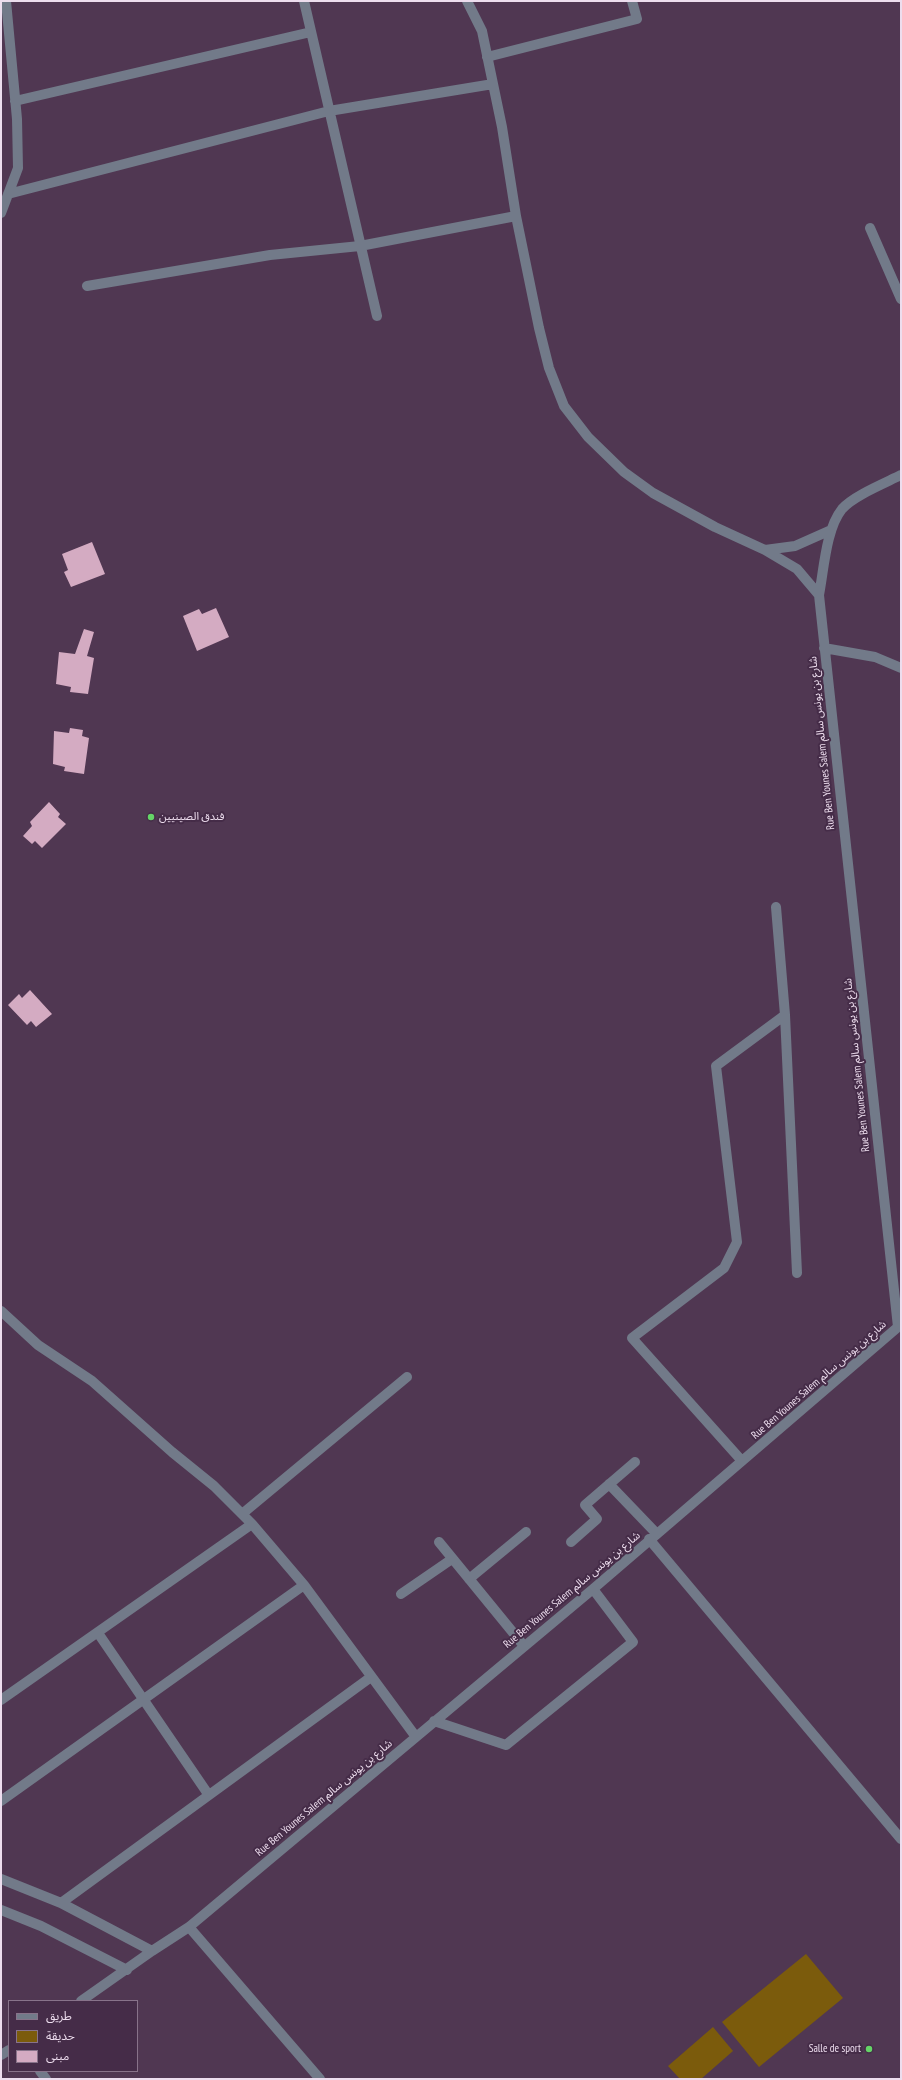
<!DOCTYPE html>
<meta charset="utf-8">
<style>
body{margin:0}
#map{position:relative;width:902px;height:2080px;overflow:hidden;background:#503752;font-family:"PT Sans Narrow","Noto Sans Arabic",sans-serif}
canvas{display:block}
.frame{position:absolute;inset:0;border:2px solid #edddee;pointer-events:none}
.legend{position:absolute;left:8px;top:2000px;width:130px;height:72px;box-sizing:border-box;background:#452c48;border:1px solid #88738a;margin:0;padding:5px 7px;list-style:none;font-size:12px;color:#edddee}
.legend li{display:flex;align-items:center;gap:8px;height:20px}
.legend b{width:20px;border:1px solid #88738a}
</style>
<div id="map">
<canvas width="902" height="2080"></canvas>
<div class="frame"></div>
<ul class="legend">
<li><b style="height:5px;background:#727a89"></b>طريق</li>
<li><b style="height:11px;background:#7b5b0c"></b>حديقة</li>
<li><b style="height:11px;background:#d4abc2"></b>مبنى</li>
</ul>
</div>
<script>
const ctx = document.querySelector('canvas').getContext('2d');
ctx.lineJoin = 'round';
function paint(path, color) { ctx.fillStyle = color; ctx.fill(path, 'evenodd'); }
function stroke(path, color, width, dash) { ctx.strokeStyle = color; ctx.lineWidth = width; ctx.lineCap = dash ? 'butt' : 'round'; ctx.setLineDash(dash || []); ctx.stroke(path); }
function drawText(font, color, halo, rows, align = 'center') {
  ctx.font = font + ' "PT Sans Narrow","Noto Sans Arabic",sans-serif'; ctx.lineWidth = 4; ctx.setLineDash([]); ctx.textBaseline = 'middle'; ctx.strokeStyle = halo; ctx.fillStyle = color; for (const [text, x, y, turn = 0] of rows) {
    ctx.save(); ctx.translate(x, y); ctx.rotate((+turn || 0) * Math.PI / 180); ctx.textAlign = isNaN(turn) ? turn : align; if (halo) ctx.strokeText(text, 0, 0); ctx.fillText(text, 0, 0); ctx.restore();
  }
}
paint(new Path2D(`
 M806,1954l37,44 -84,69 -37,-45z
 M713,2027l20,24 -32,28h-21l-12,-13z`), '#7b5b0c');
paint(new Path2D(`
 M92,542l13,32 -34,13 -7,-15 4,-2 -6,-16z
 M216,608l13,29 -32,14 -14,-35 16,-7 3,5z
 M84,629l10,3 -7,24 7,2 -6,36 -18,-2 1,-5 -15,-3 3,-32 16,2z
 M70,728l13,2 -1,6 7,2 -5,36 -20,-3 1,-4 -12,-3 1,-33 15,2z
 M49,802l11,12 -2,3 8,7 -24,24 -7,-7 -3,3 -9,-8 9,-10 -2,-4z
 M30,990l22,24 -16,13 -5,-6 -4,4 -19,-20 11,-11 3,4z`), '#d4abc2');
stroke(new Path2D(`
 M304,1l73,315
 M467,1l15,30 20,96 14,89 23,112 10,40 15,38 24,31 36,35 29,21 62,34 50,23 32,19 22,26
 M487,57l150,-38 -5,-18
 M15,101l296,-69
 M8,194l321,-83 164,-27
 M1,213l17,-45 -1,-49 -11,-118
 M870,228l31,71
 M87,286l183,-31 90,-9 156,-30
 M765,550l30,-4 36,-16
 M824,648l51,9 26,11
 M776,907l9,108 12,258
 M1,1311l37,34 54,36 80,71 42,34 38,38 52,61 112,152
 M898,1327l-79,-732c5,-26 7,-66 23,-86 11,-13 43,-26 59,-34
 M742,1461l-110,-123 92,-70 13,-26 -21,-176 69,-51
 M609,1484l47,49
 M242,1514l165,-137
 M649,1539l252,300
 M439,1542l85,104
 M571,1542l26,-23 -12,-14 50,-43
 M469,1579l57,-47
 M401,1594l51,-35
 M98,1633l110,161
 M1,1700l251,-176
 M434,1721l72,24 127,-103 -40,-53
 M1,1801l303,-216
 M1,1879l60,24 91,48
 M61,1903l310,-226
 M1,1910l40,16 86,44
 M189,1927l131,152
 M81,2001l71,-50 37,-24 404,-338 305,-262
 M1,2055l8,-5
 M40,2071l6,8`), '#727a89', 10);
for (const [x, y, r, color] of [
 [151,817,4,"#65d467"],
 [869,2049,4,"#65d467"]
]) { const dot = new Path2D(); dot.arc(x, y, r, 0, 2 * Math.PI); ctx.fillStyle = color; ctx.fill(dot); stroke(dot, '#452c48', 1.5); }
drawText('11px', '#edddee', '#452c48', [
 ["Rue Ben Younes Salem شارع بن يونس سالم",822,743,-96],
 ["Rue Ben Younes Salem شارع بن يونس سالم",857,1065,-96],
 ["Rue Ben Younes Salem شارع بن يونس سالم",819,1380,-41],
 ["Rue Ben Younes Salem شارع بن يونس سالم",572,1590,-40],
 ["Rue Ben Younes Salem شارع بن يونس سالم",324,1798,-40]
]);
drawText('11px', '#edddee', '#452c48', [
 ["فندق الصينيين",159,817],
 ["Salle de sport",861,2049,"right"]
], 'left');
</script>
